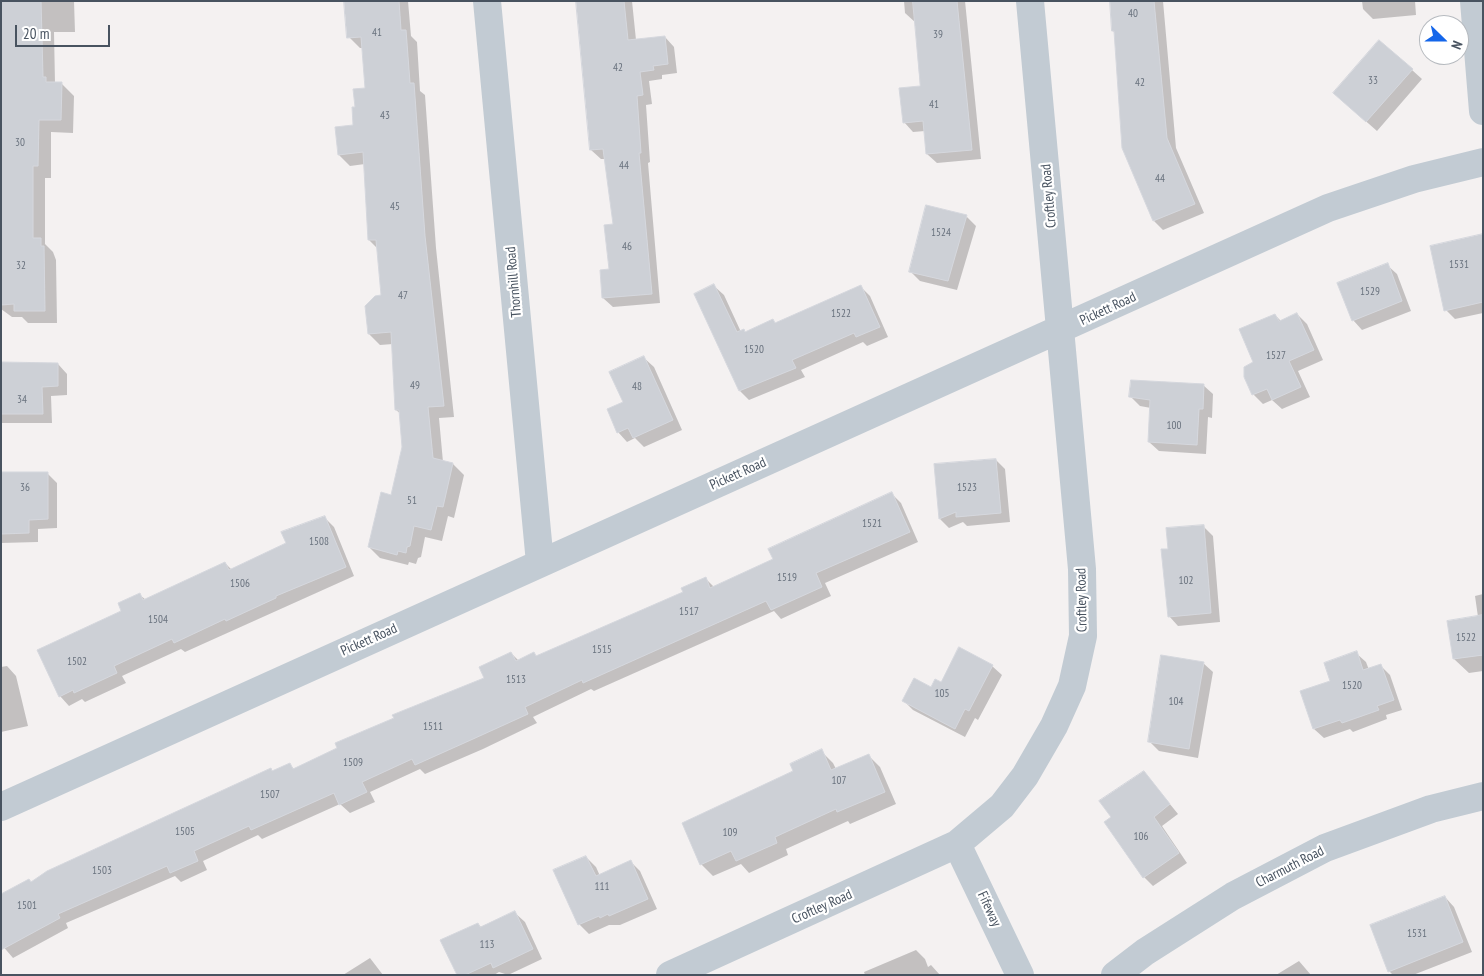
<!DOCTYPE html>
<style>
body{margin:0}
#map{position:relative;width:1484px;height:976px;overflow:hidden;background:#f4f1f1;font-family:"PT Sans Narrow",sans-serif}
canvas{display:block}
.frame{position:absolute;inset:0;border:2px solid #485360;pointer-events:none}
.north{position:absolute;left:1419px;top:15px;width:50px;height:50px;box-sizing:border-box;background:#fff;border:1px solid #b6babf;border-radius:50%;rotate:112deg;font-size:14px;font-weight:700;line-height:20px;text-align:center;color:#485360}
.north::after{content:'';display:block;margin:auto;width:18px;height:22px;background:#1466ea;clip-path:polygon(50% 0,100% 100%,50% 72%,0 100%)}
.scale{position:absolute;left:15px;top:25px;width:95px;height:22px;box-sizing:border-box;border:2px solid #485360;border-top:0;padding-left:6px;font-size:15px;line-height:18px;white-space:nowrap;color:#485360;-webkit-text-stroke:4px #fff;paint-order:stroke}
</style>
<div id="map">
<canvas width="1484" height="976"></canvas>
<div class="frame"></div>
<div class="north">N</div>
<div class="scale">20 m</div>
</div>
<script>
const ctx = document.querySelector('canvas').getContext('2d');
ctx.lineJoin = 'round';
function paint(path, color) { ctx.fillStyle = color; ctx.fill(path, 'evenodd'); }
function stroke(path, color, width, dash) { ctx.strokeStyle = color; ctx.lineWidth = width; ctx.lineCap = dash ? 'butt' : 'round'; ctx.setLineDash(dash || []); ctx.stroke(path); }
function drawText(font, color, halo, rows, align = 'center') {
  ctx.font = font + ' "PT Sans Narrow",sans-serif'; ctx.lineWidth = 4.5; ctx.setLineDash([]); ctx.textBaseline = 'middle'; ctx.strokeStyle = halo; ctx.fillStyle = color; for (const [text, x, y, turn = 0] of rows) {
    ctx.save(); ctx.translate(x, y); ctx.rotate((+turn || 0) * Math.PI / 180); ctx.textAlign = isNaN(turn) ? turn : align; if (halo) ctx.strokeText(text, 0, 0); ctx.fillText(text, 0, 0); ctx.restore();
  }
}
paint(new Path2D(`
 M1,1h73l1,31h-21l1,51h6l13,13 -1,37 -22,-1v46h-6v66l8,8 3,8 1,63h-29l-6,-6h-10l-11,-8z
 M365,1h43l3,35 6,6 3,49 5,4 11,153 18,169 -15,1 4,44 10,2 11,11 -10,43 -6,-2 -6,25 -17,-4 -4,20 -3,1 -2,6 -7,-2 -1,3 -28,-7 -11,-11 23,-51 11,-49 -2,-33 -5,-4 -3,-66 -13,1 -11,-11 -2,-28 15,-10 -4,-47 -9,-9 -4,-76 -15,2 -11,-11 16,-29 1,-18 11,-19 -4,-41h-3l-11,-11z
 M578,1h54l4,39 29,-3 9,10 3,26 -15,2v4l-13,2 3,23 -6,1 4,57 -2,1 12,140 -47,4 -10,-9 7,-27 5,-46 -9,-66h-5l-10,-9z
 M904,1h61l16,158 -44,4 -10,-9 -2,-23 -12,1 -9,-10 18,-35 -6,-64 -11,-10z
 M1111,1h52l13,147 28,65 -41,17 -9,-9 -38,-187 -3,-3z
 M1362,1h53l1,14 -43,4 -10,-10z
 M1412,70l10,9 -45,52 -33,-29z
 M966,216l10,10 -19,64 -37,-9 -10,-10z
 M1483,236v77l-28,6 -9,-9z
 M1387,265l10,9 14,37 -49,19 -9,-10z
 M714,286l10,9 17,37 5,1 27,-12 3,3 84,-38 10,10 18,41 -21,9 -4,-4 -62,28 4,7 -56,23 -9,-9z
 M1297,314l10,10 16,36 -25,11 12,26 -28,12 -10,-9 -9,4 -10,-10 2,-31 20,-48 6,6z
 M644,358l10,9 28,63 -38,17 -9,-9 -8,4 -9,-10 7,-29z
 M1,363l57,1 9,10v21l-16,1 1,27h-51z
 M1203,385l10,9 -1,24 -4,-1 -2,37 -47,-3 -10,-9 2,-34 -11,-2 -10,-10z
 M996,460l9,9 5,53 -43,4 -4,-4 -14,6 -9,-9 -5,-54z
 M47,473l10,10v45l-19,1v13l-37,1v-69z
 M892,494l9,9 17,39 -93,41 6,13 -50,23 -7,-8 -180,80 -3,-2 -58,28 4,6 -54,26 -58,25 -5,-5 -50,23 5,10 -25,11 -10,-9 -78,35 -4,-4 -55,26 4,9 -26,12 -6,-6 -109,47 2,5 -55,30 -12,-14 30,-61 240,-113 2,2 17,-7 4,4 192,-91 25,-25 8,8 15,-7 3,3 148,-64 21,-14 8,8 61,-28z
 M324,517l10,10 20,49 -169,76 -4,-3 -59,27 4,7 -41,19 -3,-3 -13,7 -9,-10 63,-85 17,-16 6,5 79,-37 7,7 56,-26z
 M1203,526l10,10 7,86 -42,4 -9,-10v-66z
 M1483,594v77l-14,2 -15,-14 -6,-37 30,-5 -3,-21z
 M1356,653l10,9 3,8 12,-4 9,9 12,35 -16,5 1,4 -34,13 -3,-3 -26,9 -10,-9 -12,-37 29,-10z
 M1203,663l10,9 -15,86 -39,-7 -10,-10z
 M7,666l9,10 12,50 -27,6v-65z
 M992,666l10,9 -24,45 -3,-2 -10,19 -52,-27 -9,-9 37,-17z
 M821,751l12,12 3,6 32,-14 12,12 16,37 -46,20 -2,-3 -62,28 2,6 -39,18 -8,-9 -28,12 -12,-12 -18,-41 111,-51z
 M1144,772l34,42 -16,12 25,37 -34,23 -9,-9 -38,-55 6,-5z
 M586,857l10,10 4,9 31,-14 9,9 17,38 -37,16h-11l-20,9 -10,-10z
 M1445,897l9,10 18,45 -59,23h-20l-4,-4z
 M515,913l10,9 17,37 -34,16 -9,-3 -5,3h-36l20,-51 4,4z
 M916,950l9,9 3,8 3,-2 9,10h-75l-1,-3z
 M370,958l13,17h-40z
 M1299,961l12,14h-35z`), '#0003');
const building = new Path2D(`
 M1,1h40l2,76h3v5h16l-1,38h-22l-1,46h-5v72h8v8h3l1,65h-31v-7l-13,1z
 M344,1h55l2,29h5l4,53h4l11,153 19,170 -16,1 5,51 20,5 -10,44 -6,-1 -6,24 -17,-4 -4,20 -3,1 -1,6 -8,-2 -1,4 -29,-8 13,-55 10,3 11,-48 -3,-37h-4l-4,-78 -23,2 -3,-28 10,-10 6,-1 -5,-55h-8l-5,-88 -25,3 -3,-28 18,-2 -1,-18h3l-2,-18 12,-1 -4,-51 -14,1z
 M576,1h48l4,39 37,-4 3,28 -15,2 1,4 -14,2 3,23 -6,1 4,57h-2l13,141 -50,4 -2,-28 9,-1 -5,-44 9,-1 -10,-75 -13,1z
 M913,1h44l15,149 -46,4 -3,-33 -20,2 -4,-35 21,-2z
 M1110,1h44l13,137 28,66 -42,17 -31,-73 -8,-117h-2z
 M1379,40l34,29 -47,53 -33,-29z
 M926,205l41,10 -19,66 -39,-9z
 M1483,234v68l-39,9 -14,-65z
 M1388,263l14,38 -50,20 -15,-38z
 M714,284l23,48 7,-3 1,3 28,-13 2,4 86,-38 19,42 -24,10 -2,-4 -62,27 4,8 -57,23 -45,-97z
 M1297,313l17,37 -25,11 12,26 -29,13 -5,-11 -15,6 -8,-18v-10l9,-5 -14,-33 36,-15 4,7z
 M644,356l29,64 -40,18 -5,-10 -11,5 -10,-24 16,-7 -14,-30z
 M1,362l57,1v23l-16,1 1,27h-42z
 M1131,380l73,4 -1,25h-4l-2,36 -49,-3 2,-42 -21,-3z
 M996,459l5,54 -45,4v-5l-17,7 -5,-55z
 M1,472h47v47l-19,1v13l-28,1z
 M892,492l18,40 -94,41 6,14 -51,23 -5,-9 -183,82 -1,-3 -57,27 3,7 -55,25 -58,26 -3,-6 -50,23 5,10 -28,13 -5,-12 -83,37 -2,-4 -55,25 4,10 -28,12 -3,-7 -109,48 2,4 -59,32v-56l28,-15 2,3 16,-11 224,-103 1,3 18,-8 3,6 44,-21 -2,-5 59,-25 -2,-3 92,-37 -5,-11 32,-15 5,9 18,-9 2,4 147,-64 -2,-4 25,-11 4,11 63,-29 -5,-10z
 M325,516l21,51 -70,29v2l-50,23 -1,-2 -51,24 -2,-4 -58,27 3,7 -43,20 -1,-3 -14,7 -22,-47 84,-39 -3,-8 22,-10 3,7 82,-38 4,8 57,-27 -5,-11z
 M1204,525l7,88 -43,4 -7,-68h7l-2,-21z
 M1483,615v40l-30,4 -6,-38z
 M959,647l34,18 -24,46 -4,-2 -10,20 -53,-28 12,-23 17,9 4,-8 6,3z
 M1357,651l6,19 18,-6 13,36 -17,6 2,4 -37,13 -2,-3 -27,9 -13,-38 30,-10 -6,-18z
 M1161,655l43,7 -15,87 -41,-7z
 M822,749l9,21 38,-16 16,38 -48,20 -1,-3 -61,28 2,6 -41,18 -5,-10 -31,14 -18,-42 111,-52 -3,-7z
 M1144,771l26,33 -16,13 25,36 -36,25 -39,-56 7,-5 -12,-16z
 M586,856l10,20 35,-16 17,39 -39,17 -1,-2 -8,4 -1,-2 -21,9 -25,-55z
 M1445,896l18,46 -75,30 -18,-47z
 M515,911l18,38 -40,19 -2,-5 -26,12h-8l-17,-35 38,-17 2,4z`);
paint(building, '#cdd0d6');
stroke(building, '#d5d7dd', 1);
stroke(new Path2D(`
 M487,1l53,562
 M1474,1l9,110
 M1,807l1327,-599 86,-29 69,-17
 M957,844l63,131
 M670,975l287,-131 45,-38 23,-30 29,-50 18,-40 11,-50 -1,-67 -52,-568
 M1115,975l30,-23 88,-56 92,-48 106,-39 52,-13`), '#c2cbd3', 28);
drawText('11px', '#69727e', null, [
 ["40",1133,14],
 ["41",377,33],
 ["39",938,35],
 ["42",618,68],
 ["33",1373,81],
 ["42",1140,83],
 ["41",934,105],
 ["43",385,116],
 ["30",20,143],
 ["44",624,166],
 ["44",1160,179],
 ["45",395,207],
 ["1524",941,233],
 ["46",627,247],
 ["1531",1459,265],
 ["32",21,266],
 ["1529",1370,292],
 ["47",403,296],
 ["1522",841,314],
 ["1520",754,350],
 ["1527",1276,356],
 ["49",415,386],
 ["48",637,387],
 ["34",22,400],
 ["100",1174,426],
 ["36",25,488],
 ["1523",967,488],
 ["51",412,501],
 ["1521",872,524],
 ["1508",319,542],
 ["1519",787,578],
 ["102",1186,581],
 ["1506",240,584],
 ["1517",689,612],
 ["1504",158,620],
 ["1522",1466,638],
 ["1515",602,650],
 ["1502",77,662],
 ["1513",516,680],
 ["1520",1352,686],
 ["105",942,694],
 ["104",1176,702],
 ["1511",433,727],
 ["1509",353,763],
 ["107",839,781],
 ["1507",270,795],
 ["1505",185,832],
 ["109",730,833],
 ["106",1141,837],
 ["1503",102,871],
 ["111",602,887],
 ["1501",27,906],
 ["1531",1417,934],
 ["113",487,945]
]);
drawText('14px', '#485360', '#fff', [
 ["Croftley Road",1049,196,-95],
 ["Thornhill Road",514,282,-95],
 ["Pickett Road",1108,309,-25],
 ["Pickett Road",738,474,-24],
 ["Croftley Road",1082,600,-91],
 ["Pickett Road",369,640,-24],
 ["Charmuth Road",1290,867,-27],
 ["Croftley Road",822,907,-24],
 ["Fifeway",989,909,65]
]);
</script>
